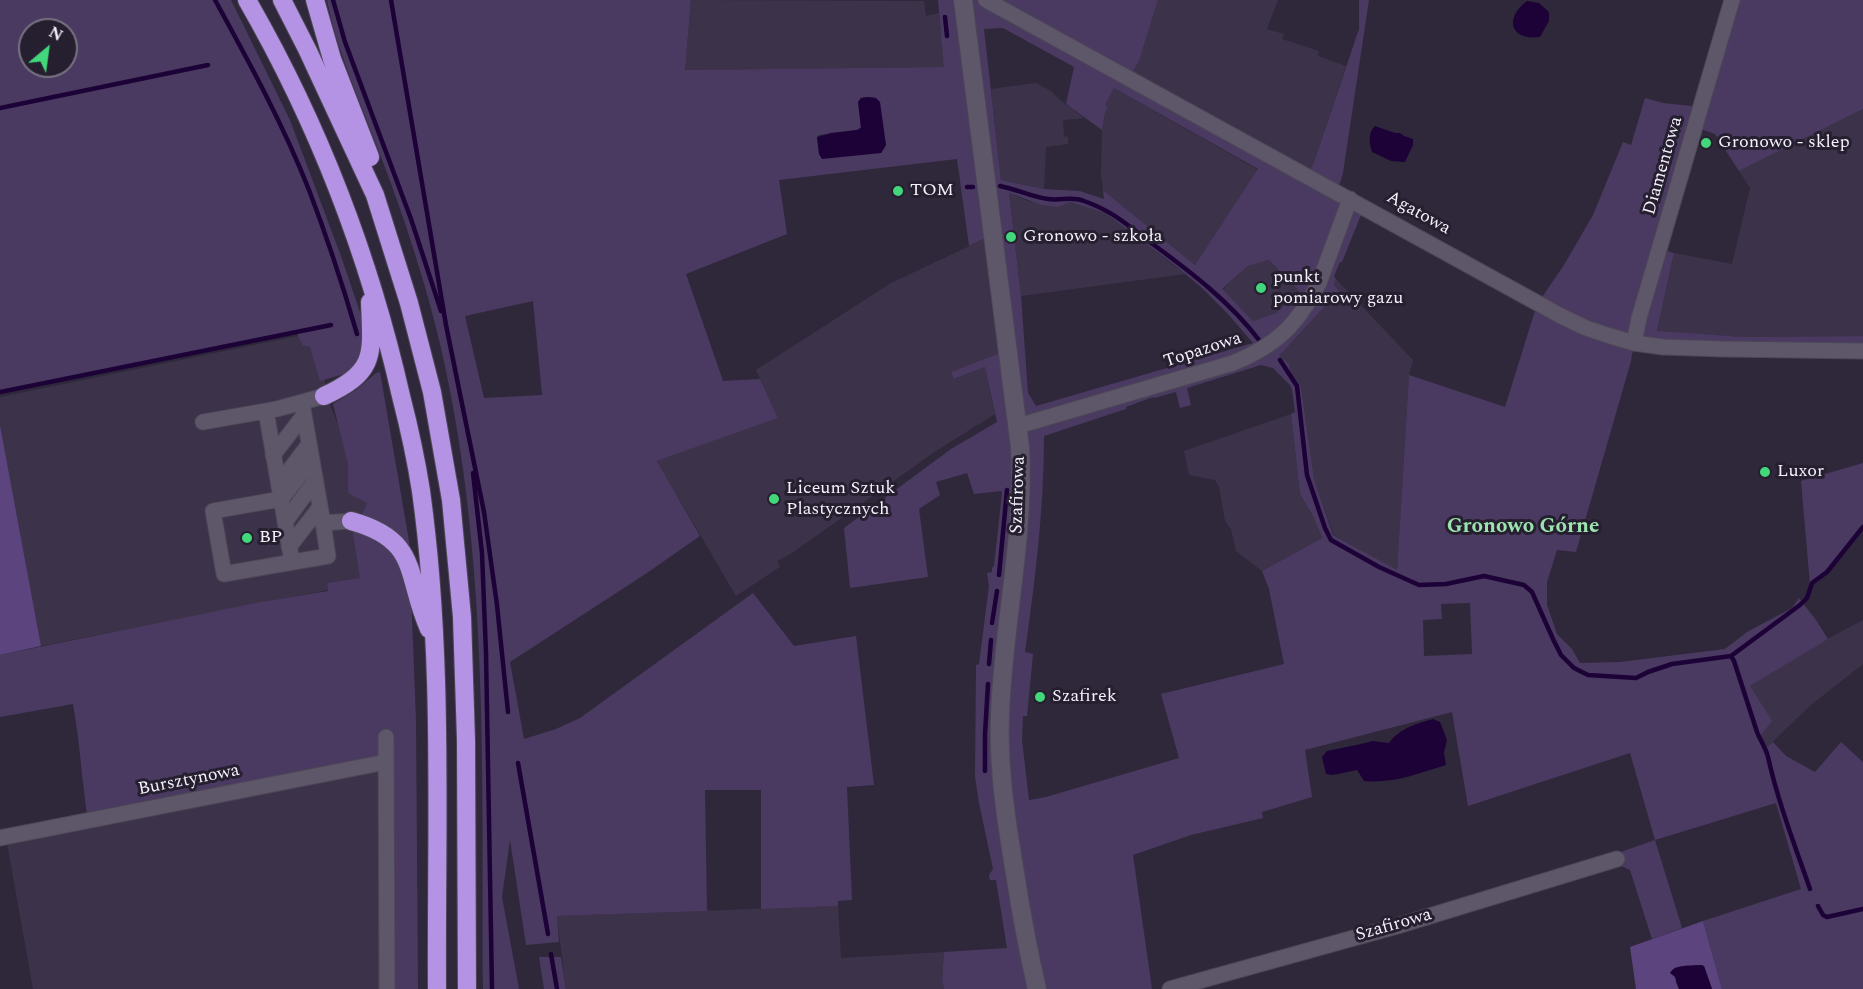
<!DOCTYPE html>
<meta charset="utf-8">
<style>
body{margin:0}
#map{position:relative;width:1863px;height:989px;overflow:hidden;background:#2f283a;font-family:Spectral,serif}
canvas{display:block}
.north{position:absolute;left:18px;top:18px;width:60px;height:60px;box-sizing:border-box;background:#251f2f;border:2px solid #787381;border-radius:50%;rotate:29deg;font-size:16px;font-weight:700;line-height:24px;text-align:center;color:#f5f1fc}
.north::after{content:'';display:block;margin:auto;width:21px;height:27px;background:#42d77b;clip-path:polygon(50% 0,100% 100%,50% 72%,0 100%)}
</style>
<div id="map">
<canvas width="1863" height="989"></canvas>
<div class="north">N</div>
</div>
<script>
const ctx = document.querySelector('canvas').getContext('2d');
ctx.lineJoin = 'round';
function paint(path, color) { ctx.fillStyle = color; ctx.fill(path, 'evenodd'); }
function stroke(path, color, width, dash) { ctx.strokeStyle = color; ctx.lineWidth = width; ctx.lineCap = dash ? 'butt' : 'round'; ctx.setLineDash(dash || []); ctx.stroke(path); }
function drawText(font, color, halo, rows, align = 'center') {
  ctx.font = font + ' Spectral,serif'; ctx.lineWidth = 6; ctx.setLineDash([]); ctx.textBaseline = 'middle'; ctx.strokeStyle = halo; ctx.fillStyle = color; for (const [text, x, y, turn = 0] of rows) {
    ctx.save(); ctx.translate(x, y); ctx.rotate((+turn || 0) * Math.PI / 180); ctx.textAlign = isNaN(turn) ? turn : align; if (halo) ctx.strokeText(text, 0, 0); ctx.fillText(text, 0, 0); ctx.restore();
  }
}
paint(new Path2D(`
 M691,0l233,1 2,15 13,-3 6,54 -260,3z
 M1158,0h120l-11,29 17,5 -2,5 37,12 -1,5 28,10 -32,96 -7,14 -179,-98 11,-17z
 M1036,83l15,8 9,9 24,18 -21,2 1,16 4,1v7l-22,3 -2,42 -43,-9 -10,-91z
 M1114,88l144,82 -63,95 -92,-75 -2,-15 1,-45 3,-17 3,-6 -3,-2z
 M1863,109v227l-119,1 -87,-5 17,-79 58,11 18,-76 -11,-17z
 M1009,193l19,8 30,6 12,-5 35,11 80,61 -164,22z
 M993,235l15,116 -57,21 4,7 30,-12 10,47 -59,37 -144,102 -15,8 3,6 -44,29 -79,-135 121,-43 -22,-48 135,-87z
 M1269,260l30,31 -23,22 -23,8 -31,-31 26,-24z
 M1336,279l77,81 -4,15 -12,196 -63,-36 -20,-56 -13,-92 -22,-31 60,-65 -5,-6z
 M298,336l5,10 7,1 15,25v21l17,41 6,30v28l19,10 -9,20 -7,-1 10,57 -34,5 1,7 -287,56 -41,-221v-28z
 M1291,414l9,80 13,22 9,22 -60,33 -26,-20 -5,-22 -6,-8 -6,-34 -4,-7 -26,-5 -5,-24z
 M1863,620v44l-52,41 -44,42 -7,-11 -10,-50 68,-42z
 M386,762l1,227h-354l-27,-152z
 M838,906l3,52 103,-6 -2,28 2,9h-378l-9,-73z`), '#3c334a');
paint(new Path2D(`
 M0,0h231l59,120 52,139 25,74 -7,23 -9,12 -7,6 -24,7 -10,-34 -7,-1 -7,-14 -296,60zM30,30h36v36h-36z
 M327,0h364l-6,70 259,-3 -6,-67h220l-19,61 -11,18 179,97 7,-14 45,-133v-29h10l-22,146 -4,27 -6,19 10,15 14,8 -19,47h-2l-6,14 2,3 -2,6 5,6 -60,65 10,8 1,7 11,16 13,92 19,56 64,35 12,-195 96,32 28,-90 2,-6 5,3 4,-7 -6,-4 26,-38 29,-50 30,-73 8,3 14,-47 18,5 38,4 31,-107h131v109l-124,62 -24,-37 -20,-7 -35,122 14,4 -17,78 87,6 119,-1v15l-229,-8 -3,18 -55,191 -19,-2 -10,32v23l10,29 15,15 8,14 40,-1 105,-13 22,-17 45,-24 7,-10 17,22 12,19 -78,47 22,35 -12,15 7,11 6,-5 13,14 29,16 26,-30 22,20v227h-141l-19,-68 98,-32 -25,-86 -121,37 27,88 -30,11 -22,-69 -11,-5 -4,-11 40,-14 -25,-87 -162,53 -16,-94 -147,38 7,47 -50,15 1,6 -72,17 -58,20 19,134h-208l-2,-9 2,-28 63,-4 -11,-68h-6l-1,-5 4,-6 -14,-66 -4,-26 1,-112 3,-1 10,-78 -2,-13 5,-1v-4l2,-2 8,-73 -1,-2 -27,3 -7,-21 -31,9 4,13 -21,14 9,68 -78,11 -6,-60 107,-79 46,-27 -12,-55 -31,12 -3,-7 57,-22 -16,-115 -23,11 -12,-87 -178,21 8,54 -101,40 37,107 37,-2 18,39 -121,43 43,75 -56,39 -134,87 14,77 32,-10 24,-11 173,-125 41,53 62,-10 18,149 -27,2 5,113 -14,1v5l-77,3v-119h-56l2,121 -150,5 2,26 -33,3 -16,-105 -8,57 17,92h-36c-1,-211 6,-425 -40,-632 -16,-72 -40,-144 -67,-213 -17,-45 -40,-97 -49,-144zM1003,28l71,39 -8,37 36,26 3,-17 3,-6 -3,-2 9,-17 144,81 -63,96 -92,-75 1,9 -24,-8 -36,-2 -43,-9 -17,-151zM868,97l8,1 10,47 -5,8 -62,1 -2,-17 2,-2 38,-5 4,-3 -3,-25 3,-4zM1009,193l33,12 16,2 12,-5 35,11 68,51 28,23 27,27 25,29 -217,63 -8,-13 -7,-97zM1269,260l30,31 -23,22 -23,8 -31,-32 26,-23zM533,301l9,94 -58,3 -19,-82zM1261,365l12,3 17,17 2,5 3,22 -4,2 9,80 13,22 9,22 -60,33 7,18 15,75 -123,30 18,64 -133,39 -17,3 -7,-60 1,-24h4l6,-62 -8,-2c10,-72 19,-143 19,-216l82,-27v-2l27,-10 1,1 22,-6 4,16 11,-3 -4,-17zM1470,603l2,51 -48,2 -1,-36 19,-1 -1,-15z
 M380,372l29,169 7,180 2,268h-31l-1,-227 -298,59c-6,-39 -8,-78 -15,-117l-73,13v-62l256,-52 72,-12 -1,-8 33,-5 -9,-57 7,1 9,-19 -19,-10v-29l-15,-60 23,-14 20,-17z
 M1863,463v64l-36,45 -17,13 -9,-104z
 M539,957h22l5,32h-22z`), '#4a3a61');
paint(new Path2D(`
 M0,425l41,221 -41,9z
 M1703,921l19,68h-10l-8,-23 -4,-1 -26,3 2,15 3,6h-43l-6,-42z`), '#5c447e');
paint(new Path2D(`
 M1527,1l12,2 10,9v9l-9,16c-30,4 -36,-19 -13,-36z
 M868,97l8,1 4,4 6,43 -5,8 -59,6 -3,-5 -2,-17 14,-4 26,-3 4,-2 -3,-26 3,-4z
 M1375,126l20,7h5l4,3 9,3v6l-8,17 -14,-1 -19,-9c-3,-9 -4,-20 3,-26z
 M1433,719l7,3 7,18 -3,13 2,12c-26,8 -54,19 -82,16l-7,-11 -24,5 -7,-1 -4,-17 5,-6 34,-7 12,-3 16,2c11,-15 27,-19 44,-24z
 M1701,965l3,1 8,23h-33l-4,-12 -5,-4c5,-9 20,-7 31,-8z`), '#1d0237');
stroke(new Path2D(`
 M215,0c34,62 68,124 94,190 18,47 34,96 48,144
 M333,0l12,42 66,177 30,92
 M391,0l55,325 38,187 13,93 11,107
 M945,17l2,19
 M0,108l208,-43
 M1000,186c16,3 32,11 48,13 13,2 24,-3 36,2 31,11 44,25 70,44 38,28 76,57 105,95
 M967,187h6
 M1280,360l17,26 10,89 18,53 6,12 48,27 40,18 27,-1 38,-8 40,9 8,7 21,47 8,16 13,13 14,7 48,3 12,-6 24,-8 59,-8 69,-51 7,-7 5,-15 15,-11 36,-45
 M0,392l331,-67
 M473,473l9,80 4,100 6,336
 M999,575l8,-85
 M992,623l5,-32
 M1731,656l3,5c8,24 15,47 23,71 3,8 9,16 11,25 10,45 27,89 42,132
 M989,664l2,-24
 M518,763l30,171
 M985,771v-37l3,-50
 M1818,906l5,9 4,2 36,-8
 M551,954l6,35`), '#1d0237', 4.5);
const minor = new Path2D(`
 M986,0l575,316 25,12 24,8 24,7 29,4 61,2 139,2
 M1634,343l5,-25 93,-318
 M302,403l21,120
 M266,411l26,151
 M203,422l74,-13 47,-13
 M1018,426l215,-63c44,-18 64,-38 86,-80l31,-84
 M273,455l31,-40
 M312,460l-31,39 -68,12 11,63 104,-18 -5,-33 28,-2
 M279,484l30,-40
 M285,522l30,-41
 M289,547l31,-40
 M386,737l1,252
 M0,838l386,-76
 M1170,989l227,-63 220,-67`);
const tertiary = new Path2D(`
 M963,0l57,447c5,90 -17,178 -20,268 -2,53 6,105 15,158 6,39 13,77 22,116`);
const motorway = new Path2D(`
 M247,0c72,125 122,255 154,396 8,31 15,63 20,95 23,165 15,332 16,498
 M282,0l25,49 68,146 34,108 23,89 19,108 11,117 4,123 1,249
 M315,0l17,59 38,98
 M324,396c53,-24 48,-42 46,-94
 M351,521c70,19 54,55 78,108`);
stroke(minor, '#4c4756', 17);
stroke(tertiary, '#4c4756', 20);
stroke(motorway, '#4c4756', 20);
stroke(minor, '#5e576a', 15);
stroke(tertiary, '#5e576a', 18);
stroke(motorway, '#b493e4', 18);
for (const [x, y, r, color] of [
 [1706,143,6,"#42d77b"],
 [898,191,6,"#42d77b"],
 [1011,237,6,"#42d77b"],
 [1261,288,6,"#42d77b"],
 [1765,472,6,"#42d77b"],
 [774,499,6,"#42d77b"],
 [247,538,6,"#42d77b"],
 [1040,697,6,"#42d77b"]
]) { const dot = new Path2D(); dot.arc(x, y, r, 0, 2 * Math.PI); ctx.fillStyle = color; ctx.fill(dot); stroke(dot, '#251f2f', 2); }
drawText('18px', '#f5f1fc', '#251f2f', [
 ["Gronowo - sklep",1718,143],
 ["TOM",910,191],
 ["Gronowo - szkoła",1023,237],
 ["punkt",1273,278],
 ["pomiarowy gazu",1273,299],
 ["Luxor",1777,472],
 ["Liceum Sztuk",786,489],
 ["Plastycznych",786,510],
 ["BP",259,538],
 ["Szafirek",1052,697]
], 'left');
drawText('18px', '#f5f1fc', '#251f2f', [
 ["Diamentowa",1664,166,-74],
 ["Agatowa",1418,214,29],
 ["Topazowa",1203,351,-18],
 ["Szafirowa",1019,495,-88],
 ["Bursztynowa",189,781,-11],
 ["Szafirowa",1394,926,-16]
]);
drawText('bold 21px', '#9de3af', '#251f2f', [
 ["Gronowo Górne",1523,528]
]);
</script>
